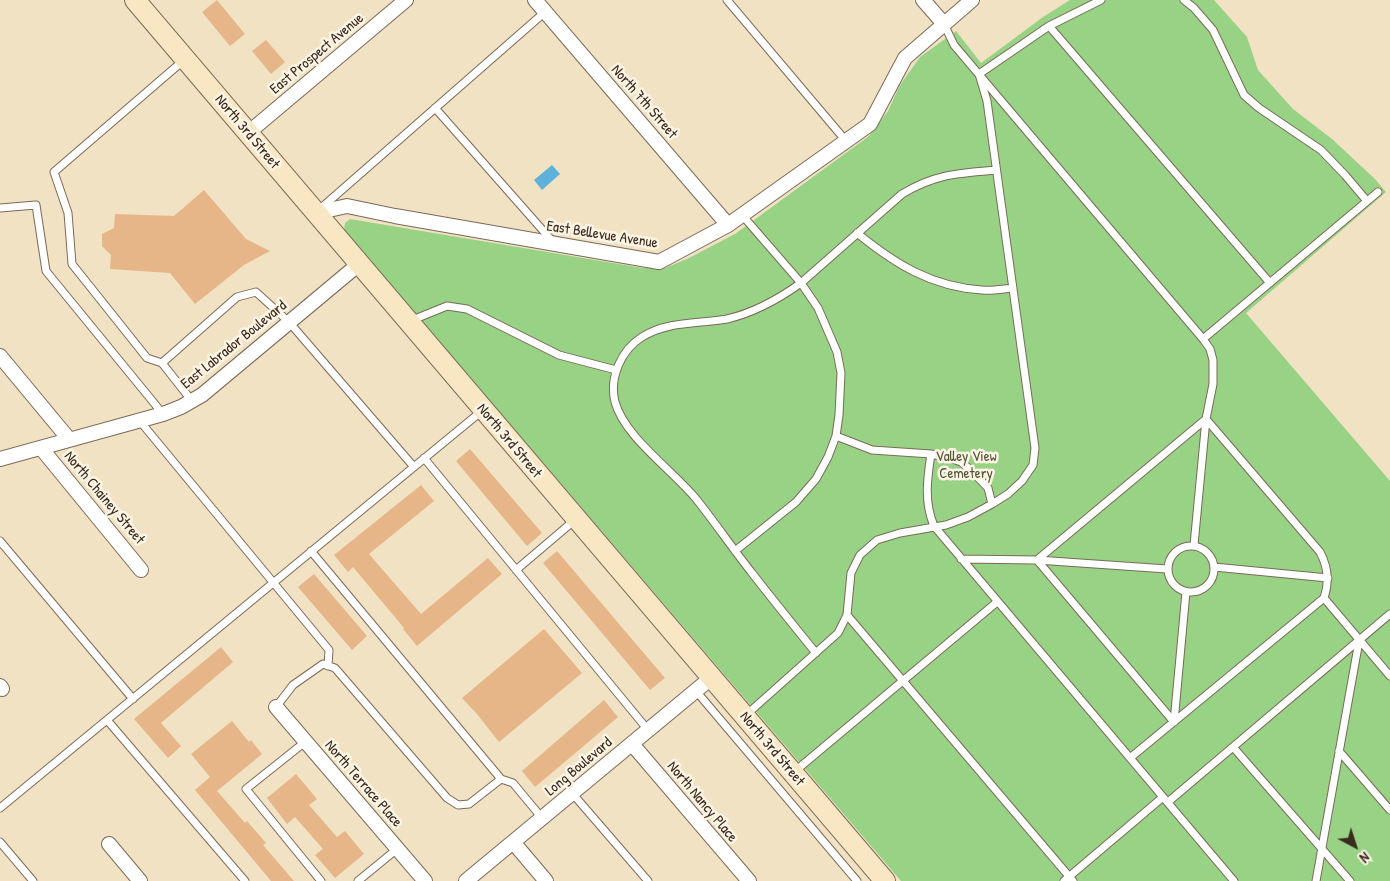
<!DOCTYPE html>
<style>
body{margin:0}
#map{position:relative;width:1390px;height:881px;overflow:hidden;background:#f1e2c3;font-family:"Patrick Hand",sans-serif}
canvas{display:block}
.north{position:absolute;left:1330px;top:821px;width:50px;height:50px;-webkit-text-stroke:4px #fcf5e5;paint-order:stroke;rotate:140deg;font-size:14px;font-weight:700;line-height:20px;text-align:center;color:#3b2a1e}
.north::after{content:'';display:block;margin:auto;width:18px;height:22px;background:#3b2a1e;clip-path:polygon(50% 0,100% 100%,50% 72%,0 100%)}
</style>
<div id="map">
<canvas width="1390" height="881"></canvas>
<div class="north">N</div>
</div>
<script>
const ctx = document.querySelector('canvas').getContext('2d');
ctx.lineJoin = 'round';
function paint(path, color) { ctx.fillStyle = color; ctx.fill(path, 'evenodd'); }
function stroke(path, color, width, dash) { ctx.strokeStyle = color; ctx.lineWidth = width; ctx.lineCap = dash ? 'butt' : 'round'; ctx.setLineDash(dash || []); ctx.stroke(path); }
function drawText(font, color, halo, rows, align = 'center') {
  ctx.font = font + ' "Patrick Hand",sans-serif'; ctx.lineWidth = 5; ctx.setLineDash([]); ctx.textBaseline = 'middle'; ctx.strokeStyle = halo; ctx.fillStyle = color; for (const [text, x, y, turn = 0] of rows) {
    ctx.save(); ctx.translate(x, y); ctx.rotate((+turn || 0) * Math.PI / 180); ctx.textAlign = isNaN(turn) ? turn : align; if (halo) ctx.strokeText(text, 0, 0); ctx.fillText(text, 0, 0); ctx.restore();
  }
}
paint(new Path2D(`
 M1070,0h144l33,37 11,33 35,39 39,30 43,40 11,13 -140,121 144,168v400h-489l-557,-651 1,-7 5,-4 293,49h22l24,-10 46,-24 134,-98 19,-25 12,-26 20,-28 36,-26 25,32 62,-46z`), '#98d285');
paint(new Path2D(`
 M552,165l8,9 -18,16 -8,-10z`), '#5eb1da');
paint(new Path2D(`
 M217,0l28,34 -15,12 -28,-34z
 M266,40l19,22 -14,12 -19,-23z
 M204,190l42,49 24,12 -26,14 -49,39 -25,-31 -60,-4 1,-14 -9,-9v-12l12,-6 1,-14 59,2z
 M470,449l72,84 -15,13 -71,-85z
 M421,485l13,16 -65,53 52,60 67,-56 14,16 -85,72 -14,-17 1,-1 -51,-61 -5,5 -14,-17z
 M557,551l108,127 -15,12 -107,-127z
 M314,574l53,62 -15,14 -54,-63z
 M544,629l38,44 -83,69 -22,-28 -15,-16z
 M221,647l12,15 -72,61 20,23 -13,12 -34,-39z
 M604,700l14,17 -83,70 -13,-16z
 M232,721l17,21 2,-2 11,14 -45,37 28,32 2,-2 19,22 -3,2 31,36h-23l-76,-91 15,-13 -19,-23z
 M296,774l21,25 -8,6 28,32 8,-6 19,23 -29,24 -20,-23 8,-6 -28,-32 -8,7 -20,-26z`), '#e6b688');
const service = new Path2D(`
 M727,0l119,141
 M1184,0l10,8 19,22 31,65 15,13 62,42 24,25 22,26
 M944,24l10,21 249,294 7,10 3,11v24l-7,35 -12,126
 M1049,26l221,257
 M435,108l119,135
 M0,208l36,-3 10,66 117,143
 M320,209l225,-197
 M857,233c38,31 75,54 125,57 10,1 20,-1 31,-2
 M410,321l37,-15 20,3 92,46 57,15
 M1203,339l175,-147
 M162,363l-15,-5 -75,-94 -4,-51 -14,-41 130,-112
 M192,401l-30,-38 75,-66 19,-5 33,30 125,145
 M139,420l190,230 -1,16
 M836,436l36,14 59,4 19,4 11,4 10,8 17,18 4,16
 M931,454c-4,26 -7,48 3,72l300,355
 M424,458l224,272
 M0,541l133,158
 M1168 569a23 23 0 1 1 46 0a23 23 0 1 1-46 0Z
 M311,551l190,228 12,4 29,35
 M735,551l61,-49 20,-23 12,-22 8,-21 3,-21 2,-42 -4,-21 -19,-44 -17,-25 -59,-68
 M961,559l76,1 130,9
 M1214,567l114,11
 M516,570l60,-51
 M847,615l226,266
 M816,653c-22,-27 -43,-53 -64,-80 -19,-24 -36,-49 -55,-73 -23,-29 -72,-62 -82,-98 -6,-24 6,-52 27,-65 25,-16 56,-13 85,-18 26,-6 53,-21 74,-36l101,-89c33,-20 57,-21 94,-24
 M696,691l161,190
 M276,707l17,-22 30,-21 12,4 112,130 11,7 11,-1 32,-25
 M746,715l92,-82 9,-18 4,-42 9,-18 17,-15 23,-7 46,-8 22,-8 24,-13 16,-10 14,-13 11,-16 2,-17 -48,-347 -8,-27 70,-48 52,-26
 M107,720l138,161
 M1174,722l-137,-162 169,-141 114,133c8,15 10,29 4,46l66,78
 M1174,722l12,-130
 M305,742l-59,47 75,92
 M1233,747l117,134
 M1339,751l51,59
 M1130,758l194,-160
 M794,772l203,-170
 M572,793l76,88
 M1168,802l222,-188
 M0,808l483,-398
 M0,842l33,39
 M358,881l39,-32
 M1064,881l99,-84
 M1316,881l43,-240`);
const minor = new Path2D(`
 M535,0l193,225
 M923,0l21,24
 M248,133l158,-133
 M315,213l32,-7 48,10 264,46 69,-37 142,-101 35,-66 67,-58
 M0,356l68,82
 M41,448l100,122
 M0,459l163,-45 18,-7 21,-12 157,-131
 M0,686l2,3
 M276,707l149,174
 M632,744l117,137
 M513,842l33,39
 M109,844l31,37
 M466,881l245,-203`);
const secondary = new Path2D(`
 M135,0l750,881`);
stroke(service, '#7b6a58', 9);
stroke(minor, '#7b6a58', 16);
stroke(secondary, '#7b6a58', 22);
stroke(service, '#fff', 7);
stroke(minor, '#fff', 14);
stroke(secondary, '#f9e7c3', 20);
drawText('15px', '#3b2a1e', '#fcf5e5', [
 ["East Prospect Avenue",317,54,-40],
 ["North 7th Street",644,102,49],
 ["North 3rd Street",247,132,50],
 ["East Bellevue Avenue",602,235,9],
 ["East Labrador Boulevard",234,345,-39],
 ["North 3rd Street",509,441,50],
 ["North Chainey Street",104,498,50],
 ["North 3rd Street",772,749,50],
 ["Long Boulevard",579,767,-40],
 ["North Terrace Place",363,784,49],
 ["North Nancy Place",702,802,50]
]);
drawText('15px', '#525438', '#fcf5e5', [
 ["Valley View",966,457],
 ["Cemetery",966,474]
]);
</script>
